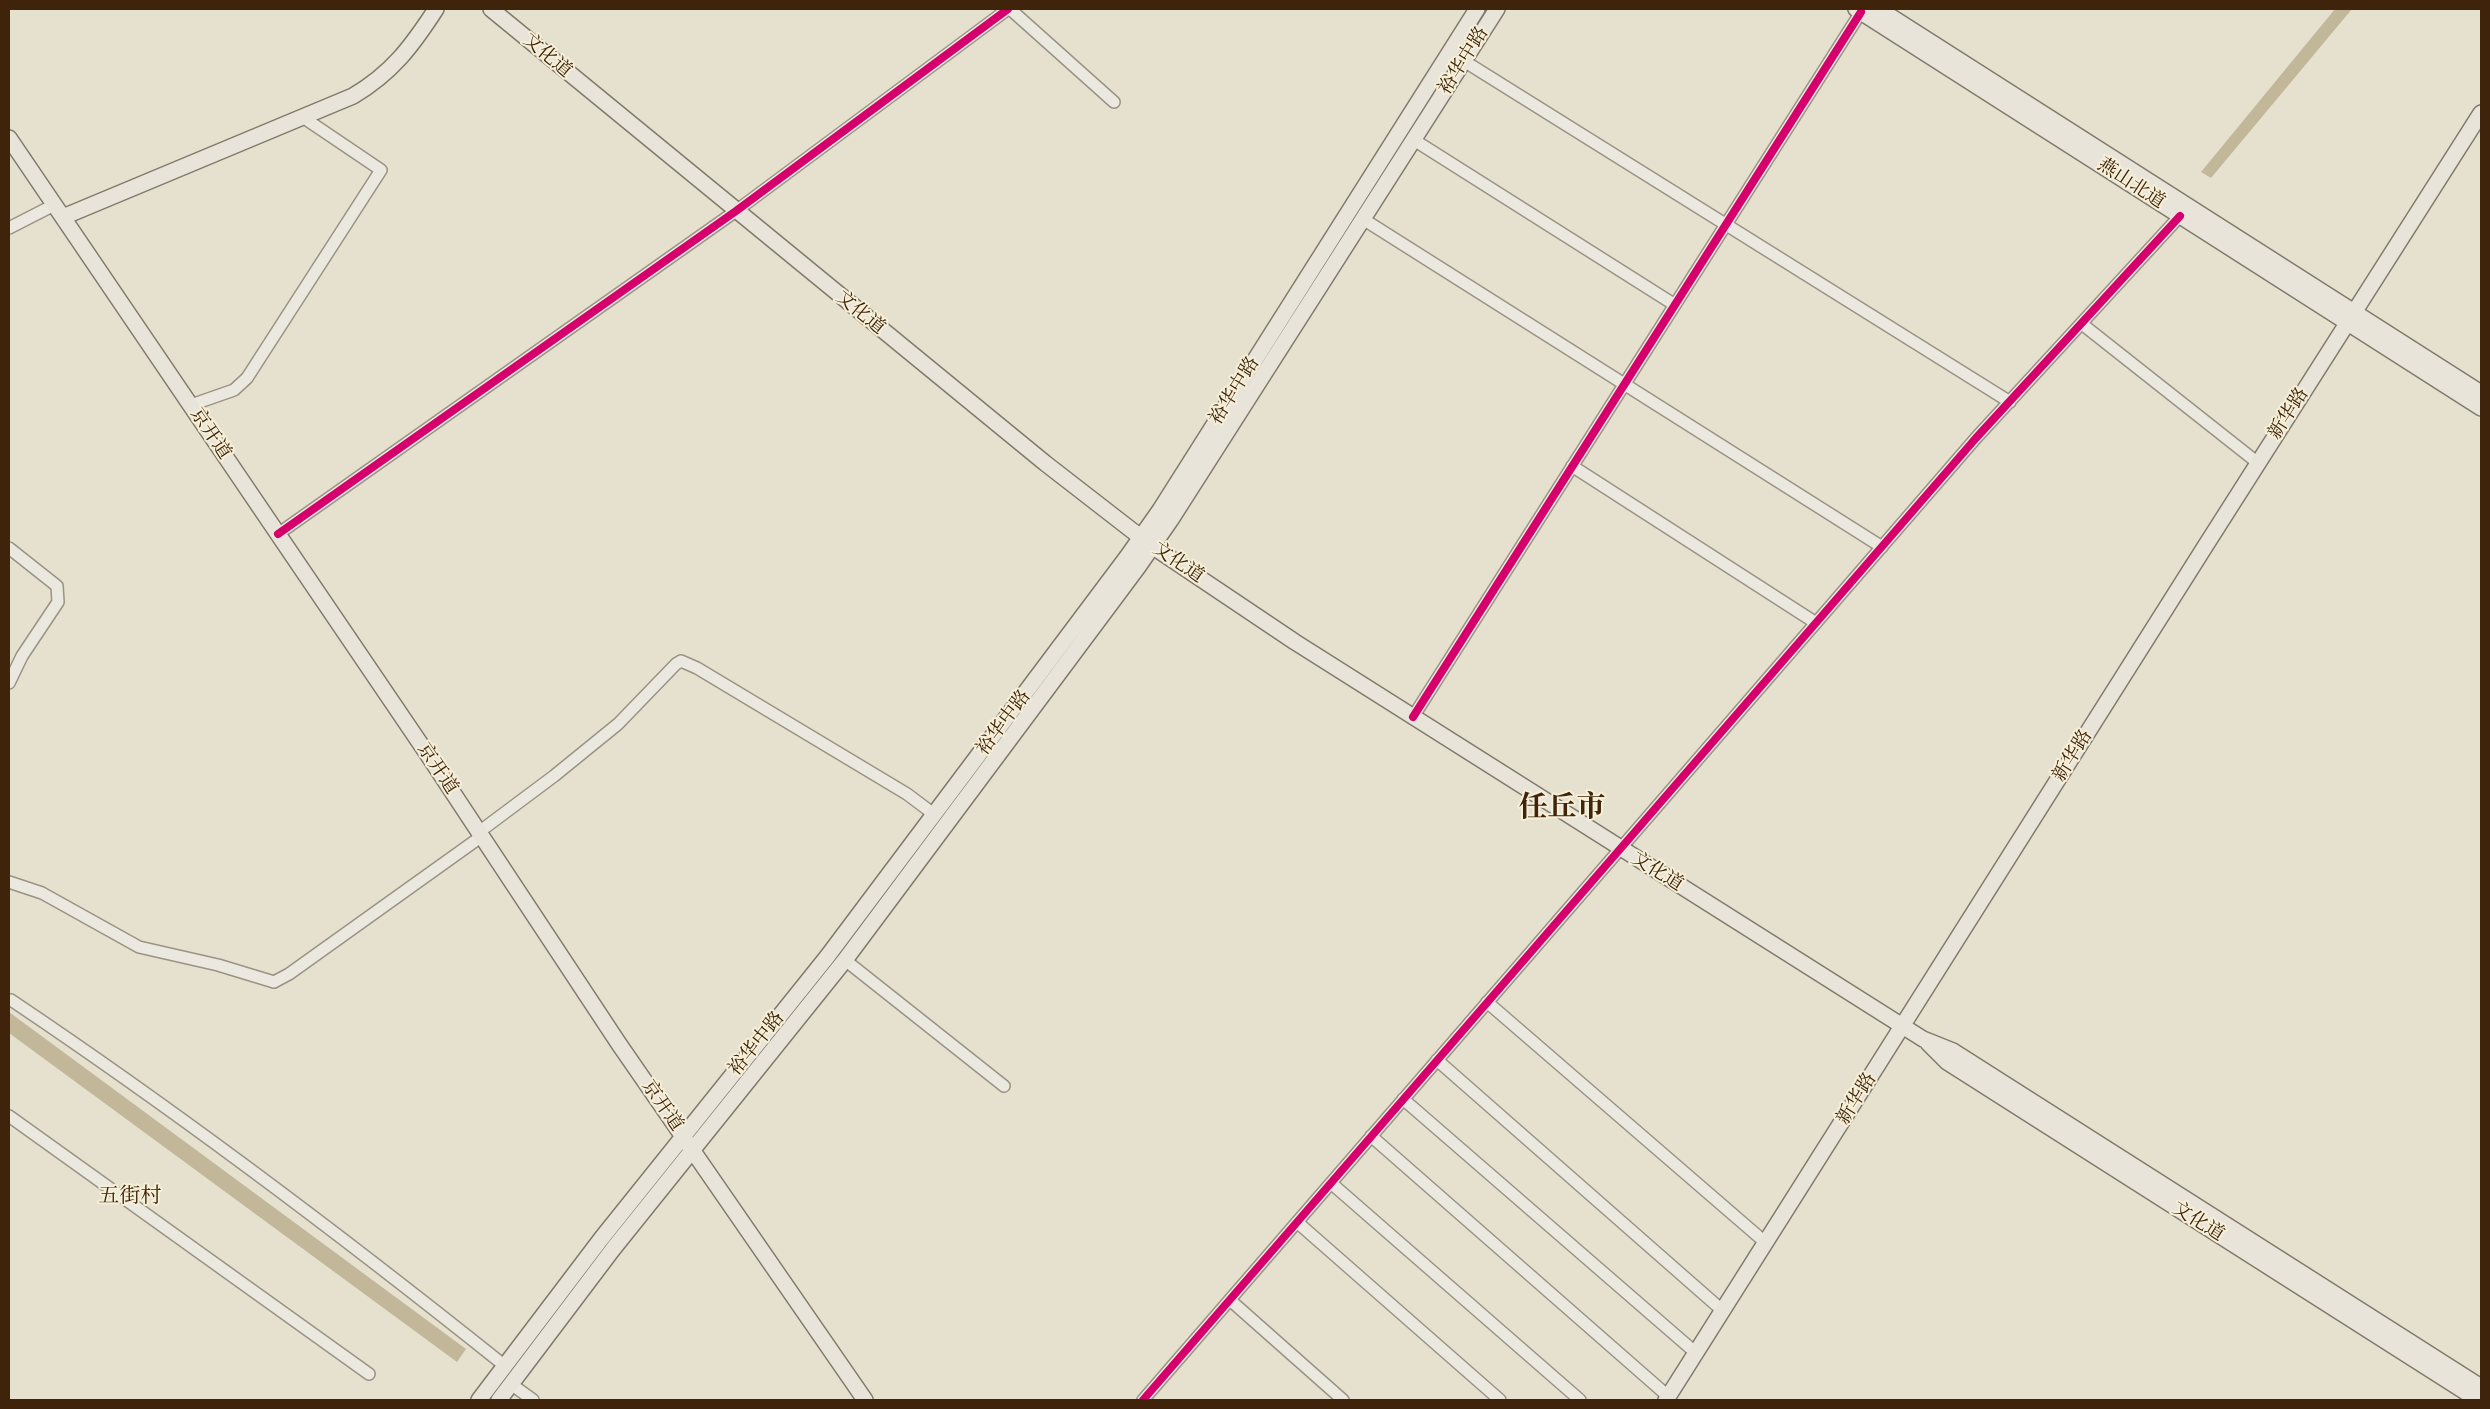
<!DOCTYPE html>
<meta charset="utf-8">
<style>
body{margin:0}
#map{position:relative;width:2490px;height:1409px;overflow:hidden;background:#e6e1ce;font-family:"IM FELL French Canon",serif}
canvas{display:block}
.frame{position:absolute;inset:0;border:10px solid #3f240b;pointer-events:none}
</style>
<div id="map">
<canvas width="2490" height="1409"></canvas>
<div class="frame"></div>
</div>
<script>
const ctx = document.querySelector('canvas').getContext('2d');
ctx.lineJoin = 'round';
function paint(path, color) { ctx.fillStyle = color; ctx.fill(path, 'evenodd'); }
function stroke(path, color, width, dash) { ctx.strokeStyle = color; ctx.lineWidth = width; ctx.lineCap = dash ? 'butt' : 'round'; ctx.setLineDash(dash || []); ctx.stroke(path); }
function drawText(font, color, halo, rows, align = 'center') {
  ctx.font = font + ' "IM FELL French Canon","Noto Serif SC",serif'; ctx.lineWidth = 4; ctx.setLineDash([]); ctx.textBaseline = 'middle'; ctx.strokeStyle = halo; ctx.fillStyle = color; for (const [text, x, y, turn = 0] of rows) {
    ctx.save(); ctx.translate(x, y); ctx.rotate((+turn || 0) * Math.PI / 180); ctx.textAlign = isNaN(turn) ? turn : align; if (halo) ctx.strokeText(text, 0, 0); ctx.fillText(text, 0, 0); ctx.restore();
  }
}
paint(new Path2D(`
 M2335,9h17l-141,169 -10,-6z
 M9,1012l457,337 -9,13 -448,-329z`), '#c3b79a');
const minor = new Path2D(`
 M1010,9l104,93
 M1464,61l546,341
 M1414,140l261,165
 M1363,219l519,328
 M9,228l45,-23
 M2082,324l176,139
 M191,405l43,-15 13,-12 134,-208 -77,-52
 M1572,466l244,157
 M278,534l458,-323 272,-202
 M9,548l48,38 1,16 -36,54 -13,27
 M1413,717l448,-705
 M479,832l75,-56 64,-52 58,-60 5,-3 16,7 210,126 28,21
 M9,882l33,11 97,54 79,18 56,17 15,-8 193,-138
 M845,960l159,126
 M11,1000c170,114 334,238 494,366
 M1487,1002l279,241
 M1437,1060l286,251
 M1403,1099l293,254
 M9,1116l360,258
 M1371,1136l298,261
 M1331,1183l249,217
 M1297,1222l203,178
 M1230,1300l113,100
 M511,1384l22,16
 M1143,1400l833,-962 204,-222`);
const major = new Path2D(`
 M491,9l554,454 107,83 143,96 628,397 30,12 528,336
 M1856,9l625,399
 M1879,9l602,384
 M9,138l417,614 193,292 246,356
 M63,217l290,-121c39,-23 59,-50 83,-87
 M1928,1043l19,19 531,338
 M479,1400l122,-161 226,-282 300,-400 33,-47 317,-501
 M499,1400l114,-151 232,-289 293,-393 34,-49 325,-509
 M1666,1400l540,-855 275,-432`);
stroke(minor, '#9a9385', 14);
stroke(major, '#817a6c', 18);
stroke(minor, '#ebe9df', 11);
stroke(major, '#e8e4da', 15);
stroke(new Path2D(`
 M278,534l458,-323 272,-202
 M1413,717l448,-705
 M1143,1400l833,-962 204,-222`), '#d6006c', 8);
drawText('19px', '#3f240b', '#f6efd8', [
 ["文化道",547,56,40],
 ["裕华中路",1464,61,-58],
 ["燕山北道",2131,184,33],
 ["文化道",860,313,39],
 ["裕华中路",1235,391,-58],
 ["新华路",2289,414,-57],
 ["京开道",210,434,56],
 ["文化道",1178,563,34],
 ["裕华中路",1004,723,-53],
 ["新华路",2073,756,-58],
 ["京开道",437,769,56],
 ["文化道",1657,872,32],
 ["裕华中路",757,1044,-51],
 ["新华路",1857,1099,-58],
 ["京开道",662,1106,55],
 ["文化道",2198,1222,32]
]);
drawText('21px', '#3f240b', '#f6efd8', [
 ["五街村",130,1197]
]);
drawText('bold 29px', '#3f240b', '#f6efd8', [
 ["任丘市",1562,809]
]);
</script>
